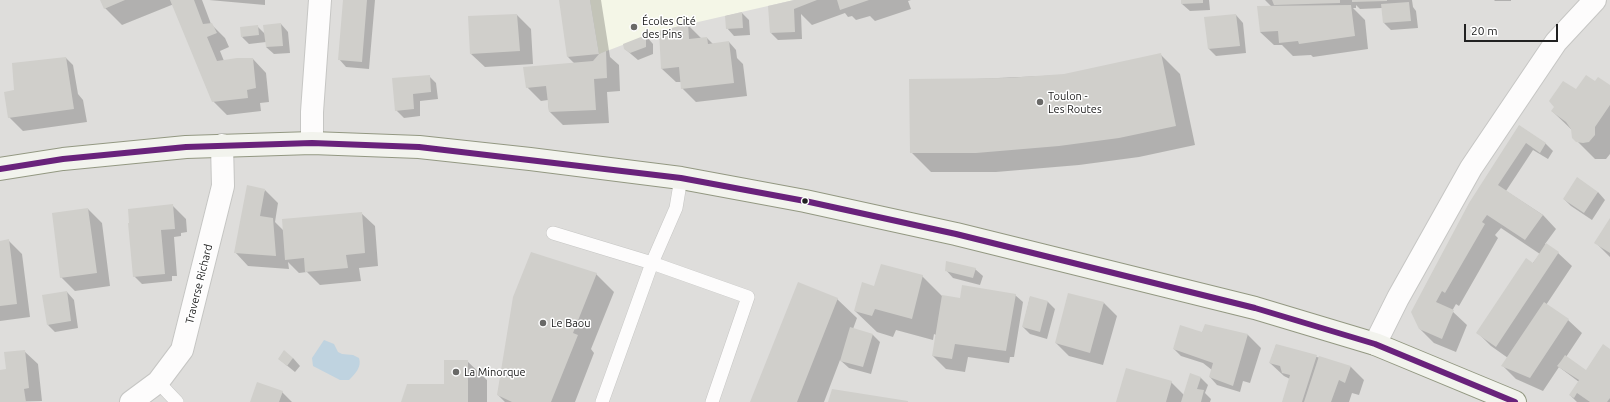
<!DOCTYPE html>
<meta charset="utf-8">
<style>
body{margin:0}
#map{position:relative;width:1610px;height:402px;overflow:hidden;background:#efeeea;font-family:Ubuntu,sans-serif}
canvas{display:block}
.scale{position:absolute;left:1464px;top:24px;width:94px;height:18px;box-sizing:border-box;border:2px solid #212121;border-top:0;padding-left:5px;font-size:12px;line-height:14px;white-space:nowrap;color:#212121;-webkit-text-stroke:3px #fff;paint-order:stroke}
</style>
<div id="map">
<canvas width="1610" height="402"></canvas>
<div class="scale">20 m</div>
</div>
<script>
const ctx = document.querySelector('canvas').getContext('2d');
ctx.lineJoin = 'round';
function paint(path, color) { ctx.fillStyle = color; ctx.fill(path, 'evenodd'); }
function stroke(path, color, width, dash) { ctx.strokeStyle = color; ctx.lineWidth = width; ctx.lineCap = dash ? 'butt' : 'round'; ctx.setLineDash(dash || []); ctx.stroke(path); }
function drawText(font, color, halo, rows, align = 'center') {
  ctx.font = font + ' Ubuntu,sans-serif'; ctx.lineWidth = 3; ctx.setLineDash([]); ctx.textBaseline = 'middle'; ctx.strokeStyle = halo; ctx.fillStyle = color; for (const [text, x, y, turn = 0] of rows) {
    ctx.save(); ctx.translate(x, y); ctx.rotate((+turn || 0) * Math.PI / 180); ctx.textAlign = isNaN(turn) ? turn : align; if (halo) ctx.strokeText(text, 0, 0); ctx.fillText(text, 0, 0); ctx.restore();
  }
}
paint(new Path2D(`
 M0,0h1610v402h-1610z`), '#dedddb');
paint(new Path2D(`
 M590,0h204l-135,31 -60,23z`), '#f4f6e7');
paint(new Path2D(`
 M324,340l10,4 4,8 4,2 11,1 6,3c3,9 -4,16 -10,22h-9l-27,-14 -1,-8z`), '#bfd3e0');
paint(new Path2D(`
 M102,0h100l9,24 14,14 4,9 -9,4 4,10 29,-2 13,14 3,29 -9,1 1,8 -34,4 -14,-14 -39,-97 -52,21 -17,-17z
 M209,0h56v5z
 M344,0h31l-6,69 -23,-2 -7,-8z
 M560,0h41l9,57 9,8 1,26 -13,1 2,31 -46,2 -14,-14 -1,-11 -7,1 -14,-14 47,-24 -6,-6z
 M797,0h114l-3,1 3,8 -36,12 -5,-5 -14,4 -4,-4 -4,1 -3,-4 -33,12 -11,-11 1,25 -24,1 -7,-7z
 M1182,0h27l1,10 -20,1 -8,-7z
 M1265,0h147l1,7 3,4 2,17 -27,2 -7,-7 -2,-15 -22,1 -4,-4v3h-3l12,12 3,29 -55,8 -2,-2 -18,1 -11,-11h-8l-14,-13 12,-25z
 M1494,0h17v1h-16z
 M742,13l7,7 1,15 -16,1 -7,-8 -1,-12z
 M517,15l14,14 2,35 -48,3 -14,-13z
 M1236,15l7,8 3,30 -30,3 -8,-8z
 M281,24l7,8 2,21 -16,1 -8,-7v-5l-17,2 -7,-7 15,-11 8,8z
 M688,25l13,13h6l6,6 16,-2 7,8 1,8 6,6 4,32 -51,6 -14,-14 -1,-6h-5l-14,-13 -2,-38z
 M646,36l7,8v10l-15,6 -13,-11z
 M1160,54l20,20 15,71 -56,12 -60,8 -83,7h-65l-20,-20 42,-72 112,-5z
 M66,58l7,7 5,29 5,6 4,22 -64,9 -14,-14 6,-26z
 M429,76l7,7 2,16 -18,2v15l-16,2 -8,-8z
 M1595,82l15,5v67l-4,5h-11l-22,-22v-6l-21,-20 24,-21z
 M1519,126l26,17 8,8 -5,8 -15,-9 -27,41 37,24 13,14 -11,15 13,9 14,13 -26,39 22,15 14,13 -16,24 20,14 24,-21v52h-33l-7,-7 9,-13 -20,-15 -16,24 -27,-12 -13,-13 5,-8 -17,-12 -13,-13 62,-79 -39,-26 -6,7 3,3 -39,68 -3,-2 -4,7 15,14 -11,27 -22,-9 -14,-14z
 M265,190l13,13 -3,19 9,9 77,-18 14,13 3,40 -19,2 2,13 -41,4 -13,-13 -8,1 -11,-11 1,7 -41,-3 -13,-14z
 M1598,192l7,8 -13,20 -21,-14 -7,-7z
 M172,205l14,14 1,13 -6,1v3l-7,1 3,39h-5v5l-30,3 -8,-8z
 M88,209l14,14 8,63 -35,5 -14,-14z
 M1610,220v37l-14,-14z
 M9,241l13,13 8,63 -30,4v-79z
 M975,269l8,7 -3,9 -27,-7 -7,-8z
 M596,274l18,18 -23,57 3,4 -19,49h-70l-7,-7z
 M922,276l20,20 19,3 54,-4 8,7 -9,55h-4l-1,6 -41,-6 -3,15 -19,-3 -13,-13 3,-21 -2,-1 -1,6 -37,-10 -3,7 -16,-5 -22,-21 20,-24z
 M67,292l7,8 4,28 -23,4 -7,-7z
 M1030,297l18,5 7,7 -8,30 -17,-5 -7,-7z
 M837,299l20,19 -4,11 20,6 7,7 -9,32 -22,-6 -9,-8 -16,42h-73z
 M1104,303l13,13 -14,49 -34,-9 -13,-13z
 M1205,326l43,9 13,13 -11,35 -7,-2 -3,11 -23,-7 -7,-8 2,-7 -9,-7 -22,-7 -7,-7 28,-16z
 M1276,345l75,22 13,13 -5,15 -7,-2 -3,9h-65l6,-23 -6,-3 -14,-13z
 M24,351l14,13 4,37 -42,1v-31l7,-1z
 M293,358l7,8 -5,6 -16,-13z
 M467,361l20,19v22h-85l43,-17z
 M1200,377l8,8 -3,8 6,6 -1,3h-93l54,-20 13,13z
 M282,392l10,10h-41z`), '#0003');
paint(new Path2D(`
 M100,0h25l-21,9z
 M170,0h24l9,24 9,-1 5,10 -10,4 10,24 20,-3h16l3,30 -9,2 1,8 -36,4z
 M343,0h24l-5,62 -24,-2z
 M559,0h31l9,54 -32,3z
 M794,0h23l-23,9 1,23 -25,1 -2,-27z
 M837,0h32l-29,10z
 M1181,0h22v3l-22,1z
 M1272,0h68v3l-66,2z
 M1352,0h35v1l-35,1z
 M1409,2l2,19 -28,2 -2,-19z
 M1351,5l4,31 -56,8 -1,-3 -19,2 -1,-12 -18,1 -3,-26z
 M742,12l1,16 -17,1 -1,-13z
 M517,14l3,37 -50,3 -2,-38z
 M1236,14l4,32 -32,3 -4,-32z
 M281,23l2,23 -17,1 -3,-22z
 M688,24l1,15 18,-2 1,7 21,-3 5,42 -53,6 -2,-22 -18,2 -2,-38z
 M258,25l1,10 -18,2 -1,-10z
 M646,35v12l-16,6 -6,-4 -1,-5z
 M606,51l1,27 -13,1 2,31 -47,2 -3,-26 -20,2 -3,-21 70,-6 6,-7z
 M1161,53l15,73 -57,12 -60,8 -83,7h-66l-1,-74 98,-1 57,-4z
 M66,57l8,52 -66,9 -4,-26 10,-2 -2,-27z
 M430,75l1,17 -18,2 1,15 -19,2 -3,-33z
 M1586,75l9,6 3,-4 12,8v20l-15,22v8l-6,7 -6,1 -7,-1 -4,-4 -1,-9 -5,-7 -15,-11 3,-4 -5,-6 14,-20 13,8z
 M1519,125l27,18 -6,10 -14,-10 -28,42 45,30 -18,25 -38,-25 -5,7 3,2 -40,69 -3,-2 -6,11 18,8 -12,29 -23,-10 -8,-17 58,-109z
 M1577,177l21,15 -14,21 -21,-14z
 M247,185l18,4 -5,27 13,2 3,38 -42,-3z
 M173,204l2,25 -14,1 4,44 -32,3 -5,-54h1l-1,-14z
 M88,208l9,65 -37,5 -8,-65z
 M362,212l3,41 -19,2 2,13 -43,4 -1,-14 -19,2 -3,-41z
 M1610,218v35l-16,-10z
 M9,239l8,65 -17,2v-65z
 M1546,243l13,9 -63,95 -20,-14 50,-75 7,5z
 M531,252l66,21 -24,60 5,2 -27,67h-39l-15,-7 16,-98z
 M946,261l30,7 -3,10 -28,-7z
 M881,264l42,11 -11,44 -37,-10 -3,7 -18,-5 8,-29 12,4z
 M798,282l40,16 -41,104h-47z
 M962,285l54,9 -10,57 -51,-7 -3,15 -20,-3 10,-61 18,3z
 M67,291l4,30 -24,4 -5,-30z
 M1068,293l36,9 -14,51 -35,-10z
 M1030,296l18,5 -8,31 -18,-5z
 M1544,302l25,17 -39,59 -29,-12z
 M1205,324l43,10 -15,52 -24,-9 4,-14 -40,-14 7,-24 22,7z
 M850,327l23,7 -10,33 -23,-6z
 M1276,344l41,11 -15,47h-20l8,-27 -8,-2 -2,-7 -11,-3z
 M1603,344l7,5v49l-3,4h-17l-13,-9 -3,5 -5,-3 10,-15 -22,-14 4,-5 4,-6 21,15z
 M25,350l4,38 -5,1 2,13h-26v-32l6,-1 -2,-17z
 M284,350l9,8 -6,8 -9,-7z
 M1319,356l32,10 -6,17 -6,-3 -8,22h-27z
 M444,360h24v42h-67l6,-18h37z
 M1126,368l46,13 -6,21h-50z
 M1190,373l11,4 -4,12 7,1 -3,12h-20z
 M257,382l26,9 -4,11h-29z
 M832,389l76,12v1h-80z`), '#d0cfcb');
const service = new Path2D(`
 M553,233l99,30 96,34 -36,105
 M158,382l19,20
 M602,402l50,-139 24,-55 5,-30`);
const minor = new Path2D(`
 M312,143v-31l8,-112
 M1375,344l23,-46 73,-130 85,-126 39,-42
 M131,402l27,-20 24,-32 41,-164 -1,-41`);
const secondary = new Path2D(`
 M0,169l63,-10 123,-12 126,-4 107,4 111,12 151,19 124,23 151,33 299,74 120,36 140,58`);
stroke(service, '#c6c6c4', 14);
stroke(minor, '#c6c6c4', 24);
stroke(secondary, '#939882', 24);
stroke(service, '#fdfcfc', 13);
stroke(minor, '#fdfcfc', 22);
stroke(secondary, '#f2f3ed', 22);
stroke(new Path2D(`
 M0,169l63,-10 123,-12 126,-4 107,4 262,31 124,23 151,33 299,74 120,36 140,58`), '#69227b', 6);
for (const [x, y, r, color] of [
 [634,27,4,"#696967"],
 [1040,102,4,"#696967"],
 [805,201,3.5,"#212121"],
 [543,323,4,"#696967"],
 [456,372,4,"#696967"]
]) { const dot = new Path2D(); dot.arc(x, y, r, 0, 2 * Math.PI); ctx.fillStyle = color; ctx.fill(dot); stroke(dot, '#fff', 1.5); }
drawText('11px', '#212121', '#fff', [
 ["Écoles Cité",642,21],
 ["des Pins",642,34],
 ["Toulon -",1048,96],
 ["Les Routes",1048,109],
 ["Le Baou",551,323],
 ["La Minorque",464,372]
], 'left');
drawText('11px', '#212121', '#fff', [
 ["Traverse Richard",199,284,-76]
]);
</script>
